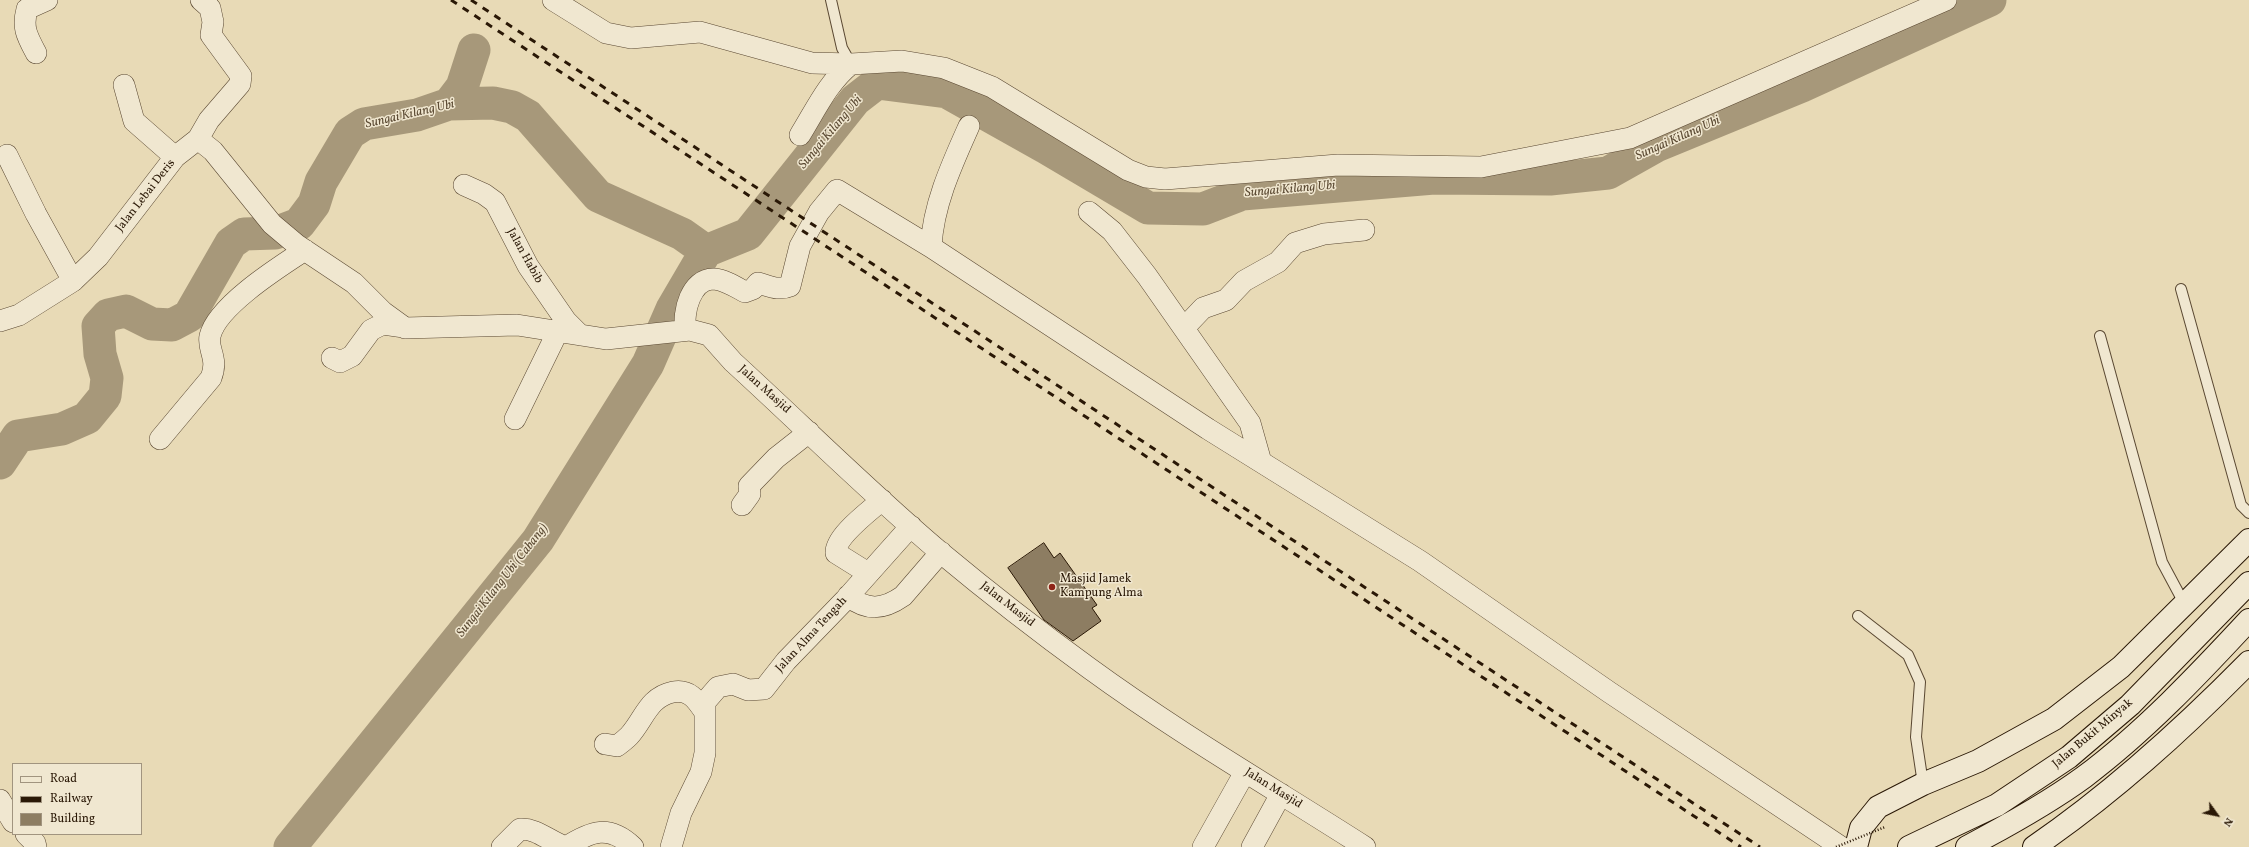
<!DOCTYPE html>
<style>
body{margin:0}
#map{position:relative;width:2249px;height:847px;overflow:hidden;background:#e8dab6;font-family:Vollkorn,serif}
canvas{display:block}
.legend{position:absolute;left:12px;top:763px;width:130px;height:72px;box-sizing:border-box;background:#f0e7d0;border:1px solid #a1947f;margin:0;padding:5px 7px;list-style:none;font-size:12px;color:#2a1806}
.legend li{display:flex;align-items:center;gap:8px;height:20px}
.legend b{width:20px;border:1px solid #a1947f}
.north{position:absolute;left:2197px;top:795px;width:40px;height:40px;-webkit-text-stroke:3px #f0e7d0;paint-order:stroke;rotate:123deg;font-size:11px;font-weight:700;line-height:16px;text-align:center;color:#2a1806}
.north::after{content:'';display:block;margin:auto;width:14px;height:18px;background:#2a1806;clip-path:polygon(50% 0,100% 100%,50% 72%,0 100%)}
</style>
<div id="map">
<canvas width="2249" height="847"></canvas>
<ul class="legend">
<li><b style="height:5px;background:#f0e7d0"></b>Road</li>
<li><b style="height:5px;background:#2a1806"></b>Railway</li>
<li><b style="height:11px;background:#8d7d62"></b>Building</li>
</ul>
<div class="north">N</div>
</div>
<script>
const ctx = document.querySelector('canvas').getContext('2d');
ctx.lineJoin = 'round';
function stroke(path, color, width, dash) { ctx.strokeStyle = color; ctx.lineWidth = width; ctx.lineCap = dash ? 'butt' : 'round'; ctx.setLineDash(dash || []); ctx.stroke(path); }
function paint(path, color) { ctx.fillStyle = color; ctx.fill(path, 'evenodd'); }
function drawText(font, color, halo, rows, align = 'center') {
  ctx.font = font + ' Vollkorn,serif'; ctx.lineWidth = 3; ctx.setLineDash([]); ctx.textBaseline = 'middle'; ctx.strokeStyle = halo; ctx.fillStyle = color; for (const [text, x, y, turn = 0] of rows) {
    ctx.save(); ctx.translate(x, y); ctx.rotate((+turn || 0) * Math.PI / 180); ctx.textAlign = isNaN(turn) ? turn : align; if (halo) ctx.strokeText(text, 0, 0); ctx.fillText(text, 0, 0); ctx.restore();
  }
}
stroke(new Path2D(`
 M449,104l13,-17 12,-37
 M0,463l18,-27 44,-7 25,-11 18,-22 2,-18 -7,-24 -2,-28 10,-11 18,-4 26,13 20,1 17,-9 42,-73 13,-9 31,-1 24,-9 15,-20 7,-22 29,-49 14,-9 53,-9 32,-11 44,-1 19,4 16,9 70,80 84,38 24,17 42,-17 107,-134 22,-17 70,9 98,55 103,61 55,1 39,-15 192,-16 116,1 58,-6 48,-27 146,-60 188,-86
 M290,847l248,-307 110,-176 24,-55 34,-58`), '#a7987a', 33);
const building = new Path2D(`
 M1044,543l10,15 6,-5 37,52 -5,3 9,13 -28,20 -29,-21 -36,-52z`);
paint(building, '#8d7d62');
stroke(building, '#2a1806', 1);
const lane = new Path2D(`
 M831,0l11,48 9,16
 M2181,289l60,216 8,8
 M2100,336l62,226 23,43
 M1858,616l50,39 12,27 -4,55 7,47`);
const street = new Path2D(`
 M553,0l53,33 25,5 69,-6 112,31 39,1 51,-3 42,7 48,19 136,83 18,7 19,2 173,-14 143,2 149,-29 316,-138
 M36,53c-9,-17 -14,-25 -9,-44l20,-9
 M124,85l10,36 41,36
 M969,126c-17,38 -36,79 -38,121l277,182 212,132 189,131 232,155
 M800,135c15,-24 28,-53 51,-71
 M198,139l15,12 59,73 25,21 57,38 29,29 22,16 112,-3 89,14 84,-9 19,5 24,27c69,63 136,130 207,190 48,40 98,79 149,116 89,65 184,120 276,179
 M7,155l29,59 37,67
 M464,185l20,9 11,8 33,64 38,55 14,14
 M1089,212l23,19 35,45 103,147 11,39
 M0,321l19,-6 54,-34 25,-24 77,-100 23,-18 11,-19 31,-36 1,-8 -30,-41 2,-13 -3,-14 -9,-8
 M1184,328l19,-20 23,-8 18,-19 34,-19 17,-19 29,-9 40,-4
 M686,330c-4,-17 5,-52 28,-51 11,1 22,8 31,13l8,-3 5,-6c12,3 20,8 32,3l10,-40 19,-34 18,-22 94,57
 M332,358l8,4 12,-6 19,-26 12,-6 21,3
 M515,419l43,-88
 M160,439l51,-61c8,-20 -4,-28 -1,-42 7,-30 69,-69 95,-86
 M742,505l8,-11 -1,-8 27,-28 33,-26
 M868,573l-32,-20c-1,-17 34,-42 46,-53
 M848,596c19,15 35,14 55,0l38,-44
 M605,744l12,2c4,-3 8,-6 12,-10 15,-16 19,-39 44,-44 16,-3 23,7 31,19
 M0,800l13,22
 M26,834l9,9 1,4
 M502,847l18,-18c17,-1 30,13 46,18 25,-16 43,-23 67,0
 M671,847l10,-34 20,-41 4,-19v-51l13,-15 15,-3 15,6 16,-1 22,-28 59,-61 66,-74
 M1203,847l42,-75
 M1252,847l29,-53`);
const secondary = new Path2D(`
 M1856,847l5,-19 17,-21 45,-23 55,-23 76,-42 67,-52 128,-127
 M1909,847l88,-42 72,-48 61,-52 119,-122
 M1967,847c40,-21 80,-43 117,-70 60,-45 114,-102 165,-157
 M2034,847c79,-54 148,-117 215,-185`);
stroke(lane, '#5a4832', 12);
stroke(street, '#5a4832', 22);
stroke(secondary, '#2a1806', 24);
stroke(lane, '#f0e7d0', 10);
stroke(street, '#f0e7d0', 21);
stroke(secondary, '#f0e7d0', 22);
stroke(new Path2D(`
 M451,0l1290,847
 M471,0l1289,847`), '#2a1806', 3, [7, 7]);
stroke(new Path2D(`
 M1836,847l49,-20`), '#2a1806', 2.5, [1, 2]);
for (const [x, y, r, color] of [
 [1052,587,4,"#8f2418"]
]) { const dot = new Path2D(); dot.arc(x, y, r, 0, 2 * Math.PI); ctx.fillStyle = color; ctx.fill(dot); stroke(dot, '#f0e7d0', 1.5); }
drawText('12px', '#2a1806', '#f0e7d0', [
 ["Jalan Lebai Deris",146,196,-52],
 ["Jalan Habib",524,256,61],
 ["Jalan Masjid",764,390,42],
 ["Jalan Masjid",1007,605,38],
 ["Jalan Alma Tengah",812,635,-47],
 ["Jalan Bukit Minyak",2093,734,-40],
 ["Jalan Masjid",1273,789,32]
]);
drawText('12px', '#2a1806', '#f0e7d0', [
 ["Masjid Jamek",1060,580],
 ["Kampung Alma",1060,594]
], 'left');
drawText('italic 13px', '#5c4b34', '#f0e7d0', [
 ["Sungai Kilang Ubi",410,115,-13],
 ["Sungai Kilang Ubi",831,133,-50],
 ["Sungai Kilang Ubi",1678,139,-24],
 ["Sungai Kilang Ubi",1290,190,-5],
 ["Sungai Kilang Ubi (Cabang)",503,581,-52]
]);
</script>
